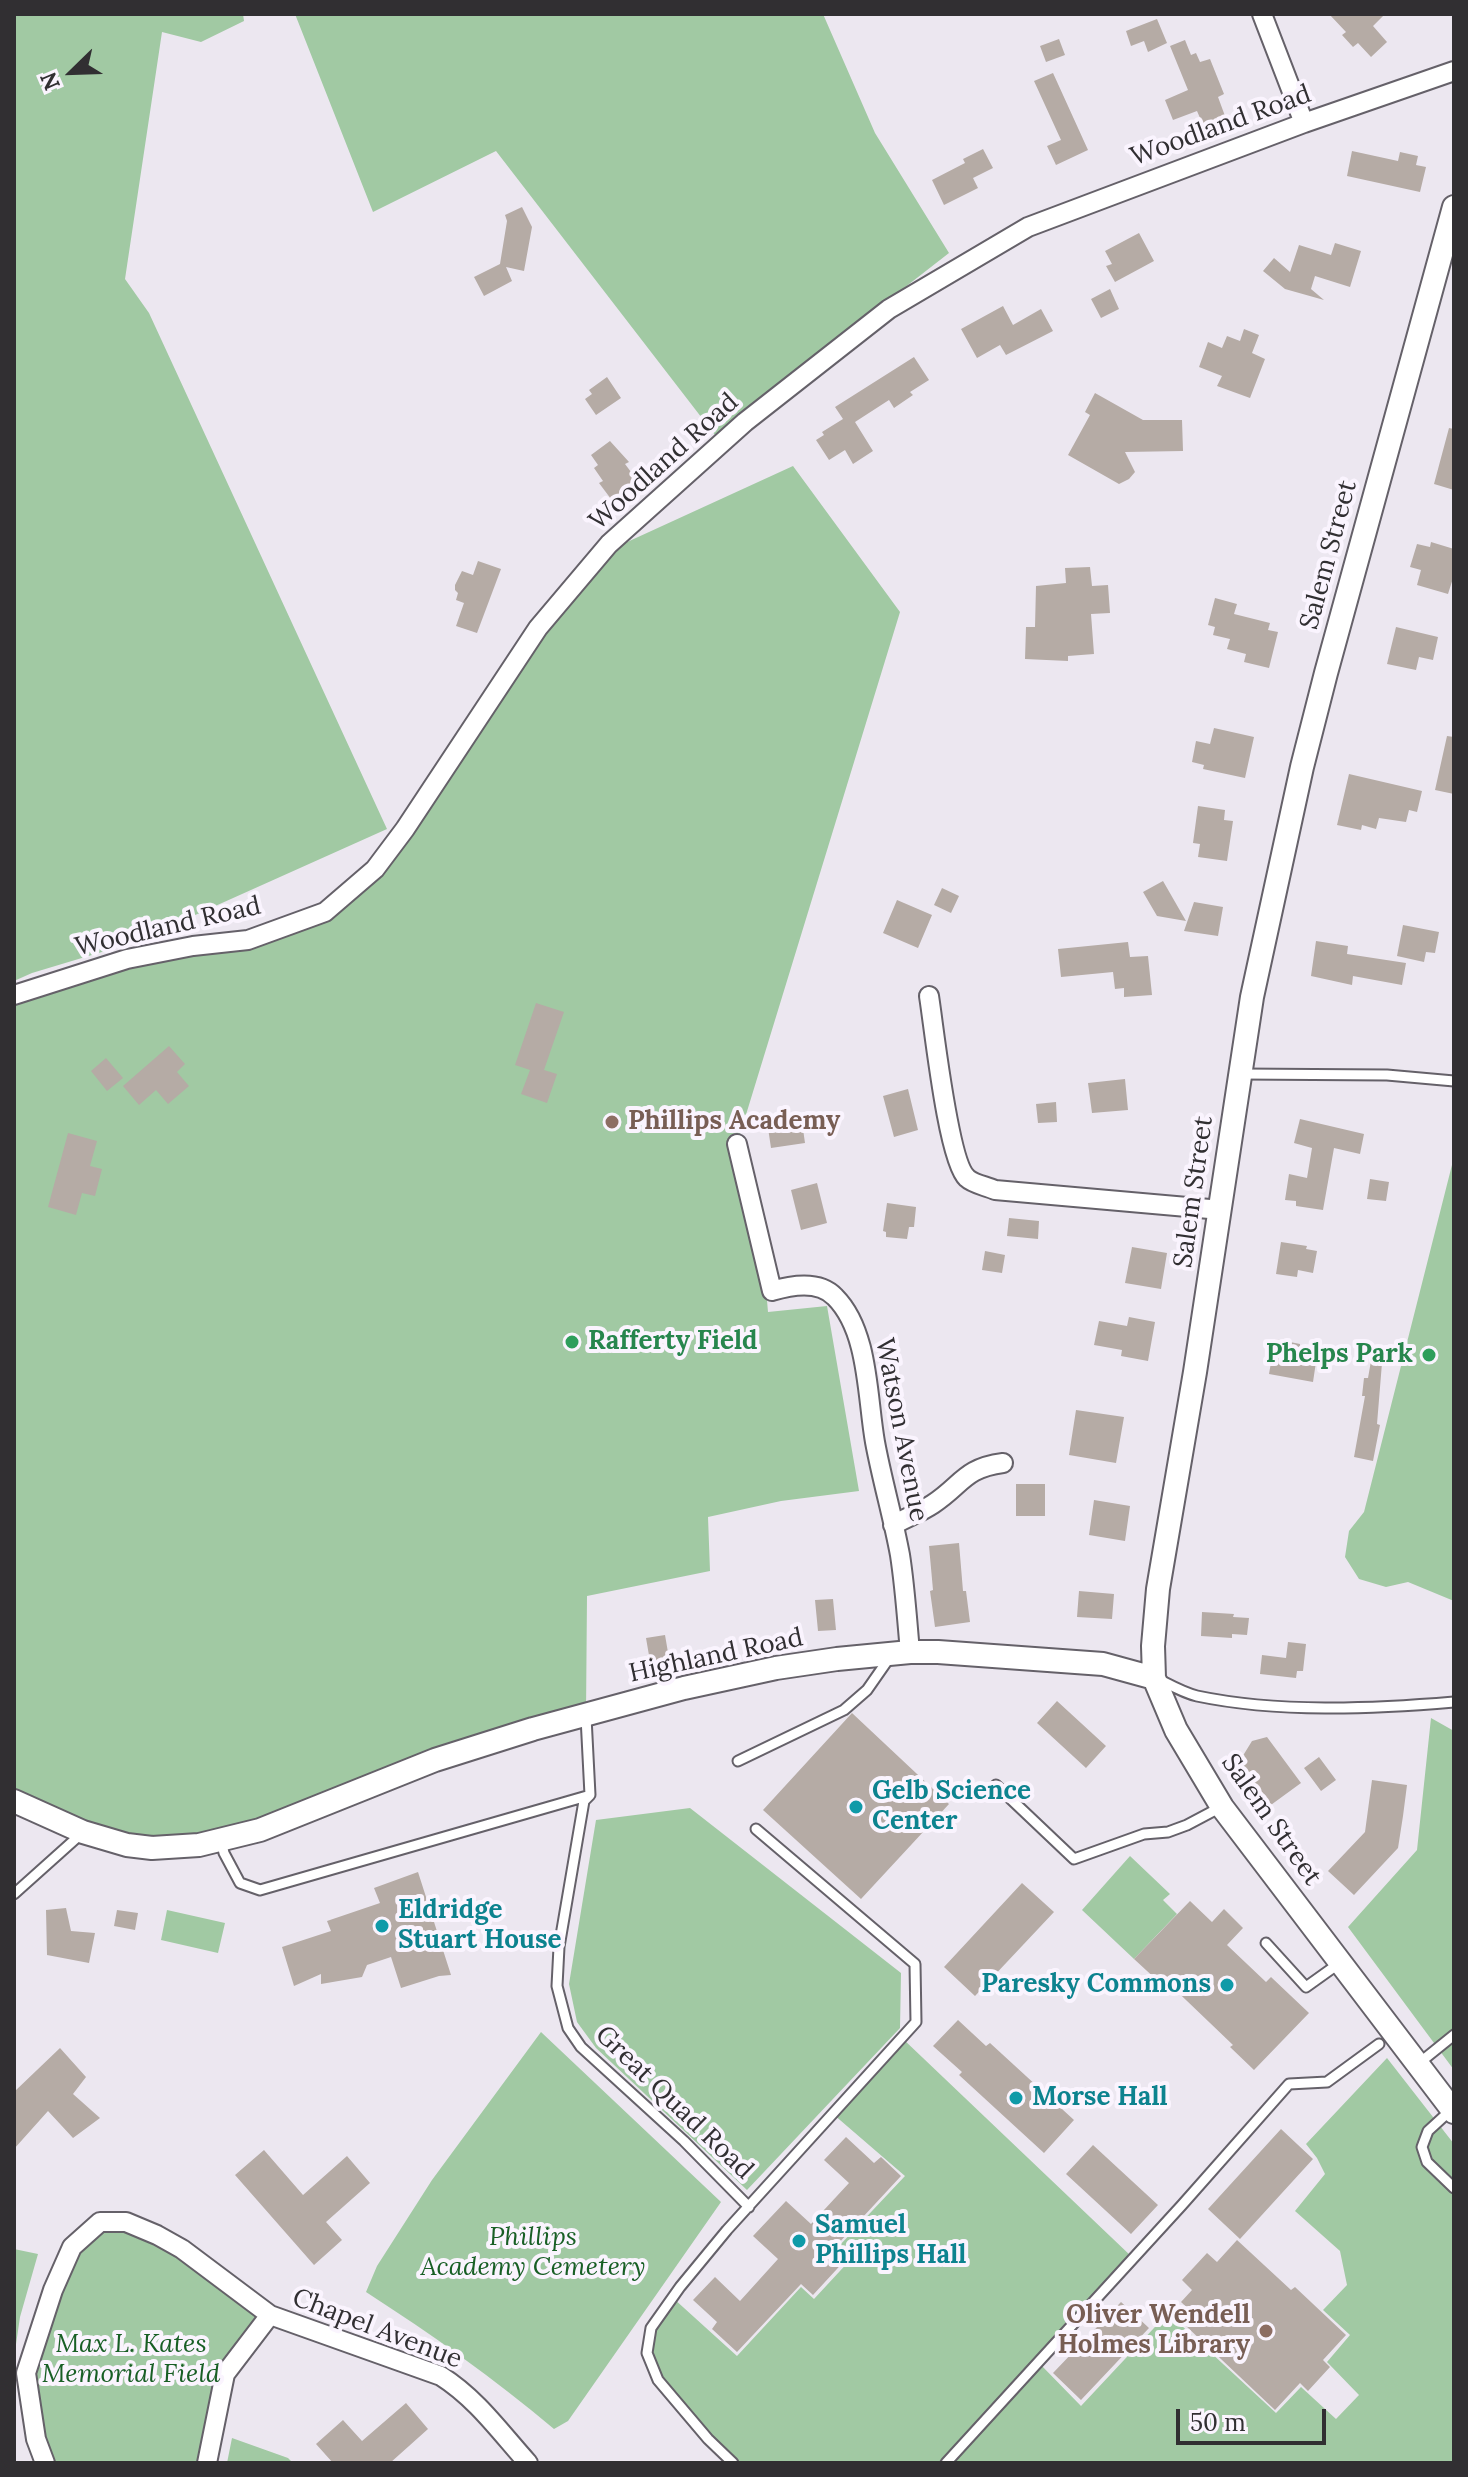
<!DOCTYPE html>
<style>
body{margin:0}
#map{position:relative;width:1468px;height:2477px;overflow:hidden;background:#ece7f0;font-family:Lora,serif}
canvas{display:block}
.frame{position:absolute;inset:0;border:16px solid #312f32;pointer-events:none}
.north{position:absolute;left:32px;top:32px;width:80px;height:80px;-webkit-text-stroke:6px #faf4fe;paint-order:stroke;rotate:247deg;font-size:22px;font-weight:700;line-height:32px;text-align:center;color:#312f32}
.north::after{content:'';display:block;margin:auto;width:28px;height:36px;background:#312f32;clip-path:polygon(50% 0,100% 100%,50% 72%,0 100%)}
.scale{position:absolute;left:1176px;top:2409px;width:150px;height:36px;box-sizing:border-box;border:4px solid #312f32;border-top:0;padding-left:10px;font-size:24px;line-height:28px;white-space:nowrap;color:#312f32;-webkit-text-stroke:6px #faf4fe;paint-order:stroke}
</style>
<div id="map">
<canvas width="1468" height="2477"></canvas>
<div class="frame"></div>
<div class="north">N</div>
<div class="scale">50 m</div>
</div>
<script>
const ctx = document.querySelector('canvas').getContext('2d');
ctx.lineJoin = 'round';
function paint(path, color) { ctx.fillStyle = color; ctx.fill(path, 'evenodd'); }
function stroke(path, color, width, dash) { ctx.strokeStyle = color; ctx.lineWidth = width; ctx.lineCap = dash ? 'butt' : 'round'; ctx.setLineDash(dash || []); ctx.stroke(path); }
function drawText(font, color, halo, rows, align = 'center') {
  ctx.font = font + ' Lora,serif'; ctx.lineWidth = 8; ctx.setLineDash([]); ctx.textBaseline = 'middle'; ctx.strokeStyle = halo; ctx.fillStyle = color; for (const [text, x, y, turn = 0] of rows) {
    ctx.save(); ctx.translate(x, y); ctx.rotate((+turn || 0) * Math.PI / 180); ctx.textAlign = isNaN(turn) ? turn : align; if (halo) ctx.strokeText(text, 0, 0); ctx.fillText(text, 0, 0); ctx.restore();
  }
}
paint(new Path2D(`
 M14,14h229l1,7 -43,21 -39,-10 -37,247 24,34 238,516 -252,113 -103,31 -18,8z
 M295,14h528l52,119 74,120 -234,182 -219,-284 -123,61z
 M793,466l107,146 -163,532 26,110 5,58 59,-6 32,185 -78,10 -73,16 2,54 -123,25 -1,118 -241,82 -193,52 -138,-47v-803l28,-14 206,-44 77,-28 50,-43 189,-273 61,-53z
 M1454,1157v444l-46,-19 -22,5 -27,-8 -14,-22 4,-26 15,-19z
 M1431,1718l23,13v339l-106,-143 69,-77z
 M690,1808l211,165 -1,55 -153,162 -151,-142 -19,-26 -8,-38 27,-164z
 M1130,1856l40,38 -7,6 14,14 -43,45 -52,-49z
 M167,1910l58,13 -7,30 -57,-13z
 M541,2032l180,170 -153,219 -14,8c-59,-50 -123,-95 -188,-137l11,-26 55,-86z
 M902,2038l230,219 -93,106 42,43 87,-93 108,100 25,-26 35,32 23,-24 -32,-33 23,-27 -27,-25 24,-25 -7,-34 -45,-40 30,-37 -8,-16 -11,-14 81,-86 67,86v319h-721c-28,-31 -98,-90 -82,-134 4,-11 16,-22 22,-31l64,58 64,-69 13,12 38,-41 -13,-12 66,-70 -72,-62z
 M100,2222h26l144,93 -45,59 -18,89h-162l-19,-90 27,-83z
 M14,2249l24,5 -18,63 -6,41z
 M232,2438l56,20 5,5h-66z`), '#a1c9a3');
paint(new Path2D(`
 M1329,14h56l-12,12 14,16 -16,15 -13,-14 -5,4 -11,-12 4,-3z
 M1157,19l10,24 -19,9 -4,-11 -13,5 -5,-15z
 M1059,39l6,16 -19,7 -6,-16z
 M1185,40l6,15 5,-2 4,9 10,-3 14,35 -6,3 7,19 -22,9 -6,-14 -24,9 -8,-20 23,-10 -18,-44z
 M1053,73l35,77 -32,15 -9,-19 14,-6 -27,-59z
 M983,149l10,19 -20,10 5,10 -34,17 -12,-25 33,-17 -2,-4z
 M1352,151l46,10 2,-9 18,4 -2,9 10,2 -6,25 -73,-16z
 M522,207l10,20 -8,44 -18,-4 6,14 -28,15 -10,-19 26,-13 7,-43 -2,-6z
 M1139,233l15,28 -39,21 -9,-16 6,-2 -7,-13z
 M1335,243l26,8 -11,36 -35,-11 -4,13 13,11 -39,-11 -22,-18 11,-13 16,14 9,-27 32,10z
 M1110,289l9,20 -18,9 -10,-19z
 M1003,306l10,19 28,-16 12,22 -47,24 -6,-10 -23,13 -16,-29z
 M1244,329l15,6 -7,18 13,6 -15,39 -33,-12 5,-10 -23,-9 9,-25 14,6 5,-12 13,5z
 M914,357l15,23 -19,12 3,3 -19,13 -5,-8 -34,22 18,29 -20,13 -8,-14 -16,10 -13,-20 8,-5 -2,-3 21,-13 -8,-12z
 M607,377l14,21 -25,17 -11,-16 7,-5 -3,-4z
 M1095,393l48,27h39l1,31 -58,1 10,20 -6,7 -10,5 -51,-29 22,-40 -5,-3z
 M1449,428l5,1v61l-20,-6z
 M610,441l19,21 -4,2 15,20 -26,19 -15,-20 4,-2 -9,-13 4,-3 -7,-10z
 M1431,542l23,7v26l-6,19 -31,-9 4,-15 -11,-3 7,-23 13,3z
 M478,561l23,8 -24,64 -21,-7 8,-23 -8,-3 2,-7 -3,-3v-5l7,-14 11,4z
 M1090,567l2,19 16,-1 2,28 -19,1 3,40 -26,2v5l-43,-2 1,-32h9l1,-41 30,-3 -1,-15z
 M1215,598l22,6 -3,10 36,9 -2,7 10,2 -9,36 -25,-6 2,-8 -19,-5 3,-10 -17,-4 2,-8 -7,-2z
 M1396,627l42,10 -5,23 -14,-3 -3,13 -29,-6z
 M1214,728l40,9 -9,41 -42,-9 1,-4 -12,-3 4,-21 14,3z
 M1447,736l7,1v57l-19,-4z
 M1349,774l73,17 -5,21 -8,-2 -3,12 -27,-4 -3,11 -14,-4 -1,5 -24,-5z
 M1198,806l27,4 -1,10 9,1 -6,40 -29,-4 2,-13 -7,-1z
 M1163,881l23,40 -29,-5 -14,-24z
 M942,888l17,8 -8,17 -17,-8z
 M897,900l35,15 -14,33 -35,-15z
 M1194,902l29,5 -5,29 -34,-5z
 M1403,925l36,7 -4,21 -9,-1 -2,10 -27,-6z
 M1316,941l32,5 -1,8 59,9 -4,22 -49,-9 -1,9 -41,-9z
 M1128,942l2,15 18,-1 4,39 -28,2v-9l-9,1 -2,-17 -52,5 -3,-28z
 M536,1003l28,9 -20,58 13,4 -10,29 -26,-9 9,-24 -15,-5z
 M169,1046l16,18 -8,8 12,14 -21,18 -12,-14 -17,15 -16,-19z
 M106,1058l17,20 -16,13 -16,-20z
 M1125,1079l3,31 -36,3 -4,-30z
 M908,1089l10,41 -24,7 -11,-41z
 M1056,1102l1,20 -19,1 -2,-19z
 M1300,1119l64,15 -4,20 -26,-6 -11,62 -27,-4v-5l-11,-1 4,-26 18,4 5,-30 -18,-5z
 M802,1122l3,21 -34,5 -3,-20z
 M68,1133l29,8 -7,25 12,3 -7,27 -13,-3 -6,22 -28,-8z
 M1370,1179l19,3 -3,19 -19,-2z
 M817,1183l10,40 -26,7 -10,-40z
 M887,1203l29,4 -2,20h-5l-2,12 -21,-2v-5l-3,-1z
 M1009,1218l30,3 -1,18 -31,-3z
 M1281,1242l26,4 -1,3 11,2 -4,22 -15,-3 -1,7 -21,-3z
 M1132,1247l35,6 -6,36 -36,-6z
 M985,1251l20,4 -3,18 -20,-3z
 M1129,1317l26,5 -7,39 -27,-5 1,-6 -28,-5 5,-24 28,5z
 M1275,1339l25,5v3l13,2 -2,12 5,1 -3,20 -44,-8z
 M1371,1361l11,2 -5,61 3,1 -7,36 -19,-4 11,-61h-3l2,-18h4z
 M1076,1410l48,7 -8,46 -47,-8z
 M1016,1484h29v32h-29z
 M1094,1500l36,6 -5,35 -36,-6z
 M959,1543l4,48h3l4,31 -35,5 -5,-36 3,-1 -4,-44z
 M1079,1591l35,3 -2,25 -35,-2z
 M833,1599l3,31 -18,1 -3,-31z
 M1202,1612l32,2 -1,3 16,1 -2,17 -15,-1v4l-31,-2z
 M665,1635l5,29 -19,3 -5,-29z
 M1288,1642l18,2 -3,27h-6l-1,7 -36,-4 2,-19 24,3z
 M1057,1701l49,45 -20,22 -49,-45z
 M852,1713l97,91 -88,95 -98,-89z
 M1267,1737l34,46 -37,27 -33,-46 13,-10 8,-13z
 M1319,1757l17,23 -15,11 -17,-23z
 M1372,1780l35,5 -4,31 -5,32 -44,47 -26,-24 37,-39z
 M418,1872l33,103 -12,1 -38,12 -10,-31 -24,8 -5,12 -41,7v-10l-27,12 -12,-39 49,-16 -4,-10 53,-18 -6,-15z
 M1022,1883l32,29 -79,84 -31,-29z
 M1190,1901l22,21 12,-13 19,19 -16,17 39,37 5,-5 38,36 -55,57 -24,-23 3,-2 -70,-67 -4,4 -25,-23z
 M66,1908l5,23 24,2 -6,30 -42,-8 -1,-45z
 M117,1910l21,3 -3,17 -21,-4z
 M958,2020l28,26 4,-3 84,77 -30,33 -85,-78 3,-3 -29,-26z
 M60,2048l26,29 -13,17 27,24 -27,20 -25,-27 -34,38v-57z
 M1281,2129l32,30 -73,80 -32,-30z
 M846,2137l28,26 7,-6 20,19 -65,70 12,11 -35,38 -12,-11 -64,68 -25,-23 5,-7 -24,-22 22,-23 25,24 38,-42 -25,-23 33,-35 25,23 38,-41 -25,-23z
 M1093,2145l65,60 -27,29 -65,-60z
 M264,2150l39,45 44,-39 23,27 -44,39 16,18 -28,25 -79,-90z
 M1237,2240l54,50 4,-3 51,48 -23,25 7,7 -22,24 -8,-8 -25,27 -89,-84 10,-10 -15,-14 11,-12 -10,-10 25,-27 10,9z
 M1121,2302l28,26 -68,72 -28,-27z
 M406,2403l22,26 -38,34h-57l-17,-19 27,-24 19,21z`), '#b5aba5');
const service = new Path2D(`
 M1240,1074l147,1 67,6
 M1158,1679c12,6 26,14 39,17 81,17 175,13 257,6
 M586,1717l4,78 -6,6 -25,146 -2,39 11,42 13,19 103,94 65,66
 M738,1761l106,-51 23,-20 23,-33
 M996,1785l78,74 70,-25 24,-2 19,-7 34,-18
 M221,1840l3,13 16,30 20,7 327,-94
 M14,1894l67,-60
 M1266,1943l40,44 35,-25
 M1418,2064l36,-29
 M1452,2109l-24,22 -6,16 5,15 27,26
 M733,2463l-25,-24 -50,-59 -11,-27 4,-25 29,-41 47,-57 189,-208 -1,-58 -159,-135
 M946,2463l236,-258 107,-121 38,-2 52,-38`);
const minor = new Path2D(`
 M1262,14l42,109
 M14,995l113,-36 66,-13 55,-6 77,-28 50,-43 30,-40 133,-201 71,-84 136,-122 144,-113 139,-82 276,-104 150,-52
 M929,996c5,31 19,165 38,182 6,6 19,8 28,12l226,20
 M737,1144l35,147c20,-6 47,-11 63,6 34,34 32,100 40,145 7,38 18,75 25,113 5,32 7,64 10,97
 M893,1525c13,-7 28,-13 40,-21 29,-19 31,-36 70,-41
 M45,2463l-9,-24 -10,-66 27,-83 19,-43 28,-25h26l31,13 25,14 88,66 171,61c36,23 59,56 87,87
 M207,2463l18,-89 45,-59`);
const tertiary = new Path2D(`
 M1454,207l-128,466 -24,94 -50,230 -57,375 -37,217 -5,57 1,32 22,52 46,77 232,305
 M14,1801l69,31 44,13 25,3 47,-3 61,-15 175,-70 98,-31 151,-41 92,-20 61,-9 73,-7h28l165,12 51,14`);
stroke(service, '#656169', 13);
stroke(minor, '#656169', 22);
stroke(tertiary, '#656169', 26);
stroke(service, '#fff', 9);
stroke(minor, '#fff', 18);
stroke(tertiary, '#fff', 22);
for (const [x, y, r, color] of [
 [612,1122,8,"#8d6e63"],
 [572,1342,8,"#2e9e5b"],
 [1429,1355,8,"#2e9e5b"],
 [856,1807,8,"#0f9aa8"],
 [382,1926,8,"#0f9aa8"],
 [1227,1985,8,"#0f9aa8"],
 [1016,2098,8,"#0f9aa8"],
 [799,2241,8,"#0f9aa8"],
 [1266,2331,8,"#8d6e63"]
]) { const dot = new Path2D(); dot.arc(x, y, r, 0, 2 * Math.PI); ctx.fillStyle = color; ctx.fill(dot); stroke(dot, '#faf4fe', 3); }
drawText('26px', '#312f32', '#faf4fe', [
 ["Woodland Road",1221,126,-20],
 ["Woodland Road",664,462,-42],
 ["Salem Street",1329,555,-75],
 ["Woodland Road",168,927,-13],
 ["Salem Street",1194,1192,-82],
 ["Watson Avenue",901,1430,79],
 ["Highland Road",716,1656,-12],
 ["Salem Street",1271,1820,55],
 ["Great Quad Road",674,2103,44],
 ["Chapel Avenue",377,2329,21]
]);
drawText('bold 26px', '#785e54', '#faf4fe', [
 ["Phillips Academy",628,1122],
 ["Oliver Wendell",1250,2316,"right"],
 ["Holmes Library",1250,2346,"right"]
], 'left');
drawText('bold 26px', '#27864d', '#faf4fe', [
 ["Rafferty Field",588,1342],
 ["Phelps Park",1413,1355,"right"]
], 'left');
drawText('bold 26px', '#0d838f', '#faf4fe', [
 ["Gelb Science",872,1792],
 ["Center",872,1822],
 ["Eldridge",398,1911],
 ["Stuart House",398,1941],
 ["Paresky Commons",1211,1985,"right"],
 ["Morse Hall",1032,2098],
 ["Samuel",815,2226],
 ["Phillips Hall",815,2256]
], 'left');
drawText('italic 26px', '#185f25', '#faf4fe', [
 ["Phillips",533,2238],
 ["Academy Cemetery",533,2268],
 ["Max L. Kates",131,2345],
 ["Memorial Field",131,2375]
]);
</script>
